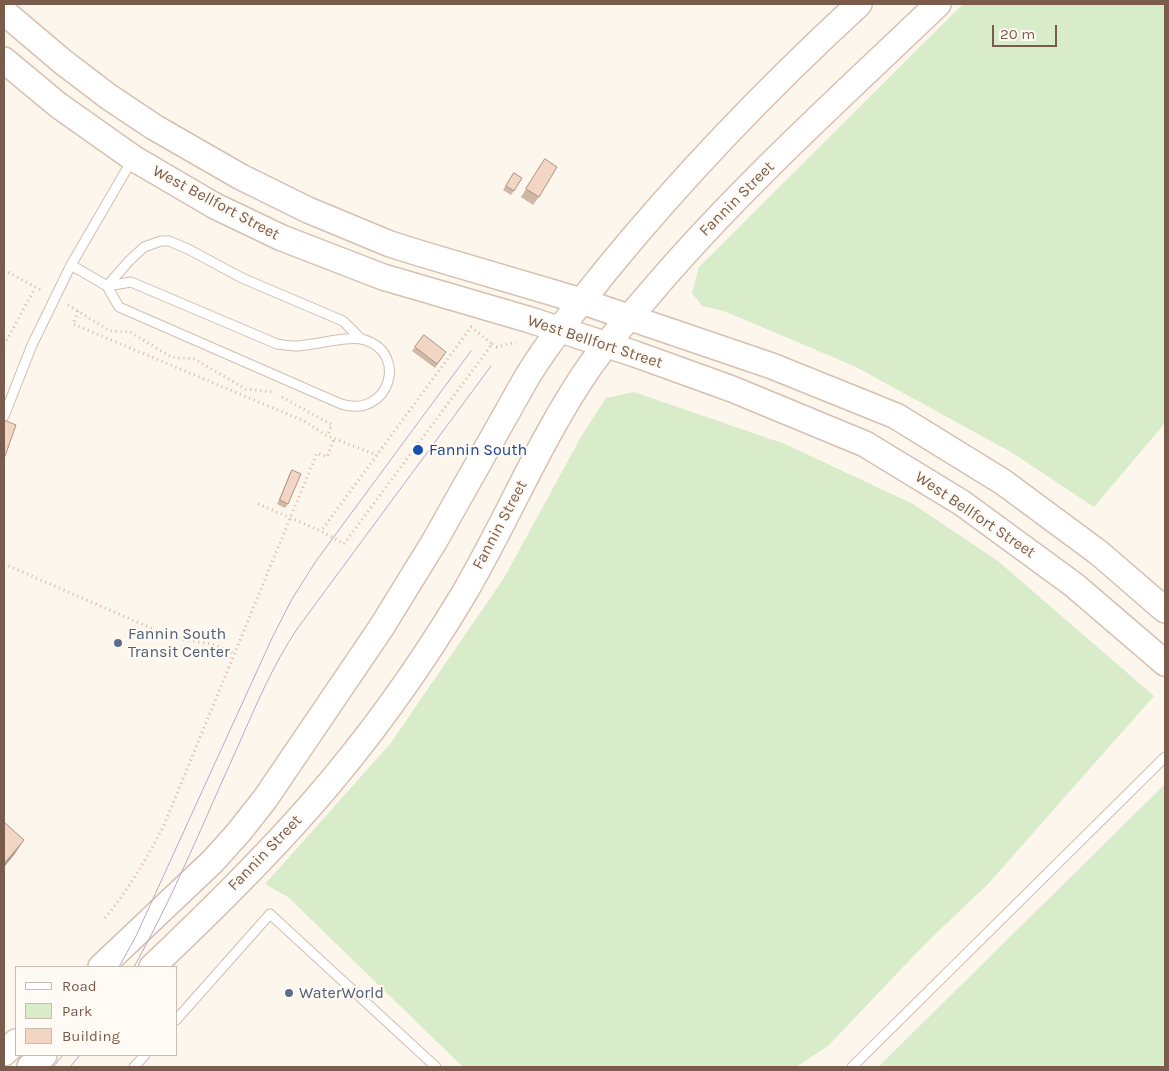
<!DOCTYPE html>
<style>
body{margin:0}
#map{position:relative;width:1169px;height:1071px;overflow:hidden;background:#fdf6ec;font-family:Karla,sans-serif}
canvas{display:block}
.frame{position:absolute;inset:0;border:5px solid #7a5c4d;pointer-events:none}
.legend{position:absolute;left:15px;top:966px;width:162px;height:90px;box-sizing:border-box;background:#fffaf3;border:1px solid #cabbb1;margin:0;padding:6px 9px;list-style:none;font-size:15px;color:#7a5c4d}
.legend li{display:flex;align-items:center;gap:10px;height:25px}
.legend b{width:25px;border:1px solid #cabbb1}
.scale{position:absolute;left:992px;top:25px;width:65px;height:22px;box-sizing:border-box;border:2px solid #7a5c4d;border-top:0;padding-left:6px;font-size:15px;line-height:18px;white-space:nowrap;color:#7a5c4d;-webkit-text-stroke:4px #fffaf3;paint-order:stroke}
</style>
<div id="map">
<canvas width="1169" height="1071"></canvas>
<div class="frame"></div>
<ul class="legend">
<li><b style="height:6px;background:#fff"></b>Road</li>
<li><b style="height:14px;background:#d8ecc9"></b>Park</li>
<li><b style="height:14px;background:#f3d5c3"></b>Building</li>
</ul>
<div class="scale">20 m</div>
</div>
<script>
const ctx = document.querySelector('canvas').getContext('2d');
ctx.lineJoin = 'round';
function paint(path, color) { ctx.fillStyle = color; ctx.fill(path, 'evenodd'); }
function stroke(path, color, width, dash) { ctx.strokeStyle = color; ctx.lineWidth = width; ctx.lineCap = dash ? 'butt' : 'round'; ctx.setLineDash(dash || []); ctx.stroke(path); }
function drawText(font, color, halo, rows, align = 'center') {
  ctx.font = font + ' Karla,sans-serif'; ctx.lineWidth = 4; ctx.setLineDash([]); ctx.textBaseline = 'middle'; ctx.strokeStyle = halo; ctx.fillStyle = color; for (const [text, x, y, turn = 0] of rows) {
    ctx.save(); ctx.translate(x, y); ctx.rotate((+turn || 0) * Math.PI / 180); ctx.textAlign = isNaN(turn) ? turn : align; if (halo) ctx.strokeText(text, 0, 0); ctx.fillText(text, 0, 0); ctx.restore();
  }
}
paint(new Path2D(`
 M963,4h202v419l-71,84 -83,-55 -157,-86 -130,-55 -22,-5 -10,-13 7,-26z
 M634,392l151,52 128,60 85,57 156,135 -166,188 -64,61 -96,101 -32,21h-333l-175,-170 -23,-13 125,-140 114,-166 78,-143 24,-37z
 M1165,784v283h-287z`), '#d8ecc9');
const service = new Path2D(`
 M71,265l36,21 12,21 222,97c48,15 68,-50 24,-64 -17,-5 -49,5 -69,6 -6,0 -12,-1 -19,-2l-146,-62 -24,4
 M107,286l22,-25 15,-14 17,-6h8l19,8 54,29 101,43 18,18
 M4,416l28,-71 39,-80 61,-105
 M176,1020l94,-106 166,153
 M134,1067l11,-12
 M852,1067l313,-310`);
const secondary = new Path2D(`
 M4,12l59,50 46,35 45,30 87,50 67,33 82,34 32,10 159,47 191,65 124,50 107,66 96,71 66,57
 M4,60l54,45 75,53 82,48 67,32 101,39 144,42 108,35 97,35 133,55 97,59 112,82 91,78
 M101,967l112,-106 26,-29 26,-33 116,-171 53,-86 93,-165c24,-39 53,-74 81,-109 77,-94 162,-182 251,-264
 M152,967c55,-52 109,-105 159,-162 56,-64 107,-135 151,-208 45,-76 78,-159 128,-231 17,-24 37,-46 56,-68 89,-106 193,-199 292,-294
 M4,1053l12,-11
 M30,1067l14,-12`);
stroke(service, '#d1beb0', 11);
stroke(secondary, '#d6c0b0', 28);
stroke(new Path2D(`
 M4,270l39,21
 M68,305l42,26 20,1 41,25 23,2 52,30 28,3
 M78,311l-5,13 231,97 23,15 50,19
 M492,344l5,3 19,-5
 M4,345l31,-57
 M282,397l50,28 -5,11
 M258,504l63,27 23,13 148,-200 -21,-17 -150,204
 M4,564l170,74 38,6 21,9
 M105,918c24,-29 42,-60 59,-93l153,-372 10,4 7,-18`), '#d9b8a5', 3, [1, 4]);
stroke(service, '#fff', 9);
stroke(secondary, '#fff', 25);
stroke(new Path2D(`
 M119,967l17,-31 137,-300 19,-37 24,-38 155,-210
 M134,967c40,-71 71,-149 105,-223 17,-39 34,-79 58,-115l194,-263
 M53,1067l10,-12
 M70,1067l10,-12`), '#b9a8c9', 1);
paint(new Path2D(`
 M545,159l-6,38 -6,8 -12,-8z
 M514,173l8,5 -11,17 -8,-5z
 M424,335l22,17 -11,16 -23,-17z
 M292,470l-4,34 -3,4 -8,-4 13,-30z`), '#d1b7a8');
paint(new Path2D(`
 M24,840l-10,15 -10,12v-3z`), '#aa9588');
const building = new Path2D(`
 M545,159l12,8 -18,30 -13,-8z
 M514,173l8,5 -8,13 -8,-5z
 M424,335l22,17 -9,12 -22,-17z
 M4,420l12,5 -12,34z
 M292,470l9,4 -13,30 -8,-4z
 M4,822l20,18 -20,24z`);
paint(building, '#f3d5c3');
stroke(building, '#aa9588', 1);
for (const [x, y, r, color] of [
 [418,450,6,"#1a4fb4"],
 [118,643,5,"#5c6f8a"],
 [289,993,5,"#5c6f8a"]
]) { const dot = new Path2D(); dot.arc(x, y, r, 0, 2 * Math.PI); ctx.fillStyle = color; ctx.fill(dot); stroke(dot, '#fffaf3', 2); }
drawText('16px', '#7a5c4d', '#fffaf3', [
 ["Fannin Street",737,199,-45],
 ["West Bellfort Street",216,203,28],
 ["West Bellfort Street",595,342,18],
 ["West Bellfort Street",975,515,34],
 ["Fannin Street",500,525,-62],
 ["Fannin Street",265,853,-46]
]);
drawText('16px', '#164399', '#fffaf3', [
 ["Fannin South",429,450]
], 'left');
drawText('16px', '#4e5e75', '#fffaf3', [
 ["Fannin South",128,634],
 ["Transit Center",128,652],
 ["WaterWorld",299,993]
], 'left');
</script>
